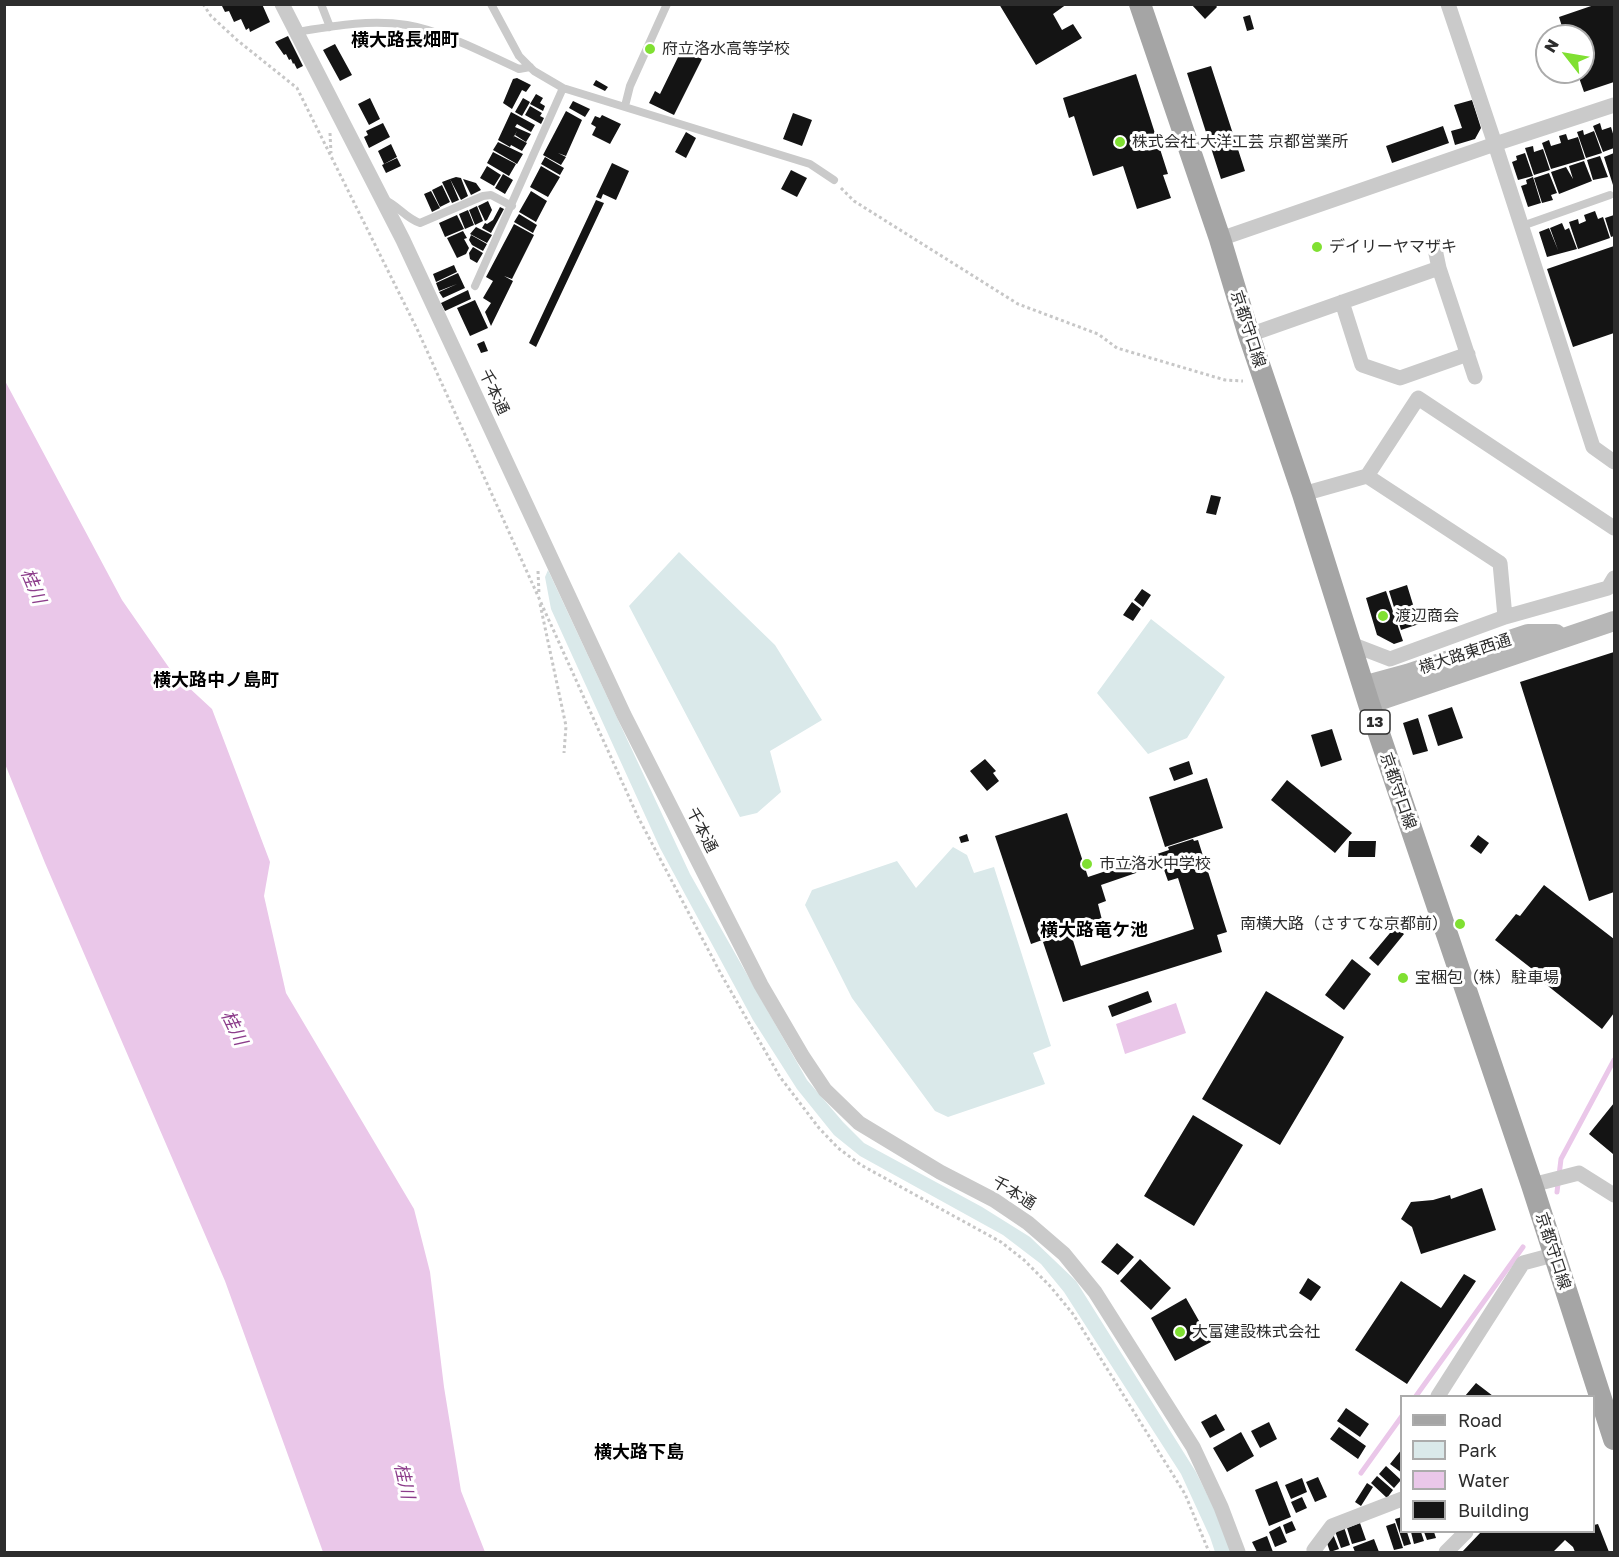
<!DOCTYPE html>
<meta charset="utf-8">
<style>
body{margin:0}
#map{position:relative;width:1619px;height:1557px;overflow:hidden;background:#fff;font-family:"Golos Text",sans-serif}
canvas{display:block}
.frame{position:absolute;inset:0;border:6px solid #2d2d2d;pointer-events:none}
.legend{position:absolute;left:1400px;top:1395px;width:195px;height:138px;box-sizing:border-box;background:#fff;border:2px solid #ababab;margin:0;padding:8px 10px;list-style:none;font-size:18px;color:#2d2d2d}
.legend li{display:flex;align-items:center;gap:12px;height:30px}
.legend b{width:30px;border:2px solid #ababab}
.north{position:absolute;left:1535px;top:24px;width:60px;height:60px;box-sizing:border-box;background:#fff;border:2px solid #ababab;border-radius:50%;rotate:301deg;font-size:16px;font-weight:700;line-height:24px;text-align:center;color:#2d2d2d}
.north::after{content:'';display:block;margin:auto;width:21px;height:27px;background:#80e032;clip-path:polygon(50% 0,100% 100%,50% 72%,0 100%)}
</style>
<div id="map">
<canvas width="1619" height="1557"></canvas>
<div class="frame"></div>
<ul class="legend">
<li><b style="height:8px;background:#a5a5a5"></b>Road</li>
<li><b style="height:16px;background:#dae9ea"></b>Park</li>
<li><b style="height:16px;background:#eac7e9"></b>Water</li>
<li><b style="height:16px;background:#141414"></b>Building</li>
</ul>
<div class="north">N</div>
</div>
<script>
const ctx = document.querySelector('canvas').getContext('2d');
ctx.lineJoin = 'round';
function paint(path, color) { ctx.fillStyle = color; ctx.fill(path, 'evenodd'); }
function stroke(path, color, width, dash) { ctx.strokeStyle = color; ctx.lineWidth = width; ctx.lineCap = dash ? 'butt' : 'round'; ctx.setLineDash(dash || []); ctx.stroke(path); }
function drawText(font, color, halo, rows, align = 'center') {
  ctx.font = font + ' "Golos Text","Noto Sans JP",sans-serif'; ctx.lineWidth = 6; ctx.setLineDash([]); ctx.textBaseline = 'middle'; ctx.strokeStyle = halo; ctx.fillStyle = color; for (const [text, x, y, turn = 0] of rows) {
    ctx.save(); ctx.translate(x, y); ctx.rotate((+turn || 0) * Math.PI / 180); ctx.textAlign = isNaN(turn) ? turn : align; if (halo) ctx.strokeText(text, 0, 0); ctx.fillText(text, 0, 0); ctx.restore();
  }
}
paint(new Path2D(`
 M679,552l96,93 47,75 -52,31 11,41 -24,21 -17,4 -111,-211z
 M548,570l142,304 117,206 36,42 21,21 118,64 48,30 46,44 120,191 29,59 7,21h-17l-5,-15 -29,-63 -117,-182 -23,-28 -38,-29 -143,-79 -26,-21 -37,-46 -44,-69 -93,-172 -109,-239 -6,-32z
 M1151,619l74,58 -38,61 -39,16 -51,-61z
 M953,847l14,8 7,18 20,-6 57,179 -18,7 12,31 -97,33 -13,-6 -83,-113 -47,-93 7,-15 85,-29 19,27z`), '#dae9ea');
paint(new Path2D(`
 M4,379l118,221 50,72 40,37 58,153 -6,34 22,97 128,216 16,63 14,115 17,104 24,61h-162l-98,-271 -180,-418 -40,-99z
 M1176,1003l10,30 -61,21 -9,-30z`), '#eac7e9');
stroke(new Path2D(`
 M1557,1192l4,-33 53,-99
 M1416,1396l107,-149
 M1361,1473l41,-57`), '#eac7e9', 5);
paint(new Path2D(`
 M221,4h41l8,18 -20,10 -1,-4 -3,2 -5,-11 -7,3 -5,-11 -4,1z
 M999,4h68l-14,10 9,16 11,-6 9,14 -46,27z
 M1191,4h24l2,3 -12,12z
 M1597,4h17v78l-30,10 -7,-20h6v-36h-18l-6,-19z
 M1250,15l4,14 -7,2 -4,-14z
 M288,36l15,30 -6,3 -3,-6 -1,1 -2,-5 -2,1 -3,-6 -2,1 -9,-13z
 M335,44l17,31 -12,6 -17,-31z
 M682,49l20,10 -28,56 -25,-12 6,-12 5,3z
 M1211,66l34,105 -24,8 -34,-106z
 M1136,74l32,100 -5,1 8,23 -34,11 -14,-43 -30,10 -19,-60 -5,2 -6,-20z
 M517,78l14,7 -5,7 -4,-2 -10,19 -9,-6 10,-24z
 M596,80l12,7 -3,4 -12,-6z
 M536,94l7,4 -3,5 5,3 -2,5 -13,-7z
 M370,98l10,21 -11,6 -11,-21z
 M523,98l7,4 -8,14 -7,-4z
 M1472,100l9,28 -6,11 -20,6 -4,-14 11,-3 -8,-23z
 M573,101l17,8 -5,8 -16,-9z
 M530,106l12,7 -2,3 4,2 -3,6 -16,-9z
 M566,111l16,9 -16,36 -8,-3 8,4 -5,8 -18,-10z
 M511,112l24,13 -4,7 -14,-8 -2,3 16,7 -5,8 -11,-7 2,-4 -4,7 1,-2 13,7 -5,8 -11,-6 -1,2 -12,-7z
 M793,113l19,7 -10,26 -19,-7z
 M602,115l19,9 -11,20 -18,-9 4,-8 -5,-3 4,-8 5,2z
 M383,123l7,14 -21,11 -5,-11 4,-2 -2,-4z
 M1600,123l2,7 9,-3 3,10v11l-11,4 -10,-26z
 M1443,126l6,17 -57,20 -6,-17z
 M1583,130l1,5 10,-4 8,22 -16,5 -9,-26z
 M686,132l10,6 -10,20 -11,-6z
 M1566,134l2,6 10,-3 7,22 -34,10 -9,-26 7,-3 2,6 10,-3 -2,-7z
 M498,142l25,12 -6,10 -24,-14z
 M391,144l6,13 -13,7 -6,-13z
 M1533,146l1,6 9,-3 7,21 -16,5 -9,-27z
 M493,152l23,12 -7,12 -22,-13z
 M1525,153l8,23 -15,4 -6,-18 5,-2 -1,-4z
 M1614,153v32h-1l-9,-28z
 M1600,156l8,21 -15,3 -6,-20z
 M545,157l19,11 -4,7 -19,-11z
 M397,158l4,8 -15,7 -4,-8z
 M1584,161l8,20 -33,13 -8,-22 15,-5 7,12 -4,-13z
 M612,163l17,8 -13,29 -13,-6 -2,5 -5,-2z
 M487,166l14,9 -7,11 -14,-8z
 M541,166l19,11 -12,20 -18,-10z
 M791,170l16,8 -10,19 -16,-8z
 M1549,173l8,20 -6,2 2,5 -11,3 -8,-25z
 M503,174l10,6 -8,14 -10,-6z
 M456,177l5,1 7,18 -7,4 -11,-21z
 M1533,177l8,26 -13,4 -7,-21 6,-2 -1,-4z
 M450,179l9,21 -7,3 -10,-21z
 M463,179l13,4 5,7 -10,5z
 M442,185l8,17 -10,5 -8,-17z
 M431,191l9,17 -8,4 -8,-18z
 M531,191l16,10 -11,21 -17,-10z
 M596,200l8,3 -68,144 -7,-4z
 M488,201l4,9 -5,10 -2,1 -7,-15z
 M477,206l6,15 -8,4 -6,-15z
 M500,207l4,2 -13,24 -9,-5 3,-5 2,1 6,-4z
 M468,210l6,15 -9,4 -6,-15z
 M1595,211l3,8 5,-2 7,21 -32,11 -9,-27 9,-3 1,5 7,-3 -2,-6z
 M519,214l18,11 -4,8 -19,-11z
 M457,215l7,14 -19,8 -6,-14z
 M1614,215v21l-3,1 -6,-19z
 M1562,223l3,7 4,-2 8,21 -30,8 -8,-25 10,-4 9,22 -8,-22z
 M514,224l20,11 -22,44 -8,-3 9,5 -22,45 -6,-14 6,-9 -8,-5 10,-17 -7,-4z
 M476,227l16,8 -5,8 -17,-9z
 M463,231l4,7 -3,1 5,9 -3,6 -9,4 -10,-20z
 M471,235l16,9 -4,7 -11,-6 -3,-5z
 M1614,246v87l-41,14 -26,-78z
 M473,247l10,6 -6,10 -7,-4 -1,-6z
 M454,265l3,7 -21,10 -3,-8z
 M458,273l7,15 -22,10 -4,-6 18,-8 -18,7 -3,-8z
 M468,290l3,9 -26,12 -4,-8z
 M475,300l13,28 -18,8 -13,-28z
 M484,341l4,10 -7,2 -4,-9z
 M1211,495l10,2 -5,18 -10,-2z
 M1407,585l12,39 -18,6 -12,-39z
 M1142,589l9,6 -8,12 -9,-7z
 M1386,591l17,50 -9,3 -17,-9 -11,-37z
 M1132,602l9,7 -8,12 -10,-6z
 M1614,652v240l-25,9 -69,-219z
 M1452,707l11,31 -25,8 -10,-31z
 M1418,718l10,33 -15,4 -10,-32z
 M1332,729l10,31 -21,7 -10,-32z
 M985,759l11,12 -3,2 6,8 -12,10 -17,-20z
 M1189,761l4,13 -19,7 -5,-13z
 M1207,778l16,50 -58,19 -16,-50z
 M1287,780l65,53 -17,20 -64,-53z
 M1067,813l21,64 81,-27 -1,-3 25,-8 1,2 4,-1 29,92 -10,3 5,17 -159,50 -20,-60 20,-7 -1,-2 -31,11 -36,-108zM1162,864l6,17 10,-3 16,51 -113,37 -11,-35 32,-11 -4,-16 8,-3 -5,-16z
 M967,834l2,7 -8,2 -2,-6z
 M1478,835l11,8 -8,11 -11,-8z
 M1349,841h27l-1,16h-27z
 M1544,885l70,54v74l-12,16 -59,-47 2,-3 -50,-39 21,-26 4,2z
 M1395,927l9,7 -26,32 -9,-8z
 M1352,959l19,15 -27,36 -19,-15z
 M1148,991l4,11 -40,15 -4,-11z
 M1266,991l78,46 -64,108 -78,-46z
 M1614,1103v49l-1,2 -24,-20z
 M1193,1115l50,30 -49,81 -50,-30z
 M1482,1188l14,42 -75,24 -9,-27 -11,-8 10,-17 22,-2 17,-5 1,4z
 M1117,1243l17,14 -16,18 -17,-13z
 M1140,1259l31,29 -20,22 -31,-29z
 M1464,1274l12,7 -69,103 -52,-34 46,-69 40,27z
 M1308,1278l13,9 -10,14 -12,-8z
 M1186,1298l25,44 -36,19 -24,-43z
 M1476,1383l17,13h-28z
 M1346,1408l23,16 -9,13 -23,-16z
 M1216,1414l9,16 -15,8 -9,-16z
 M1269,1422l8,17 -17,9 -9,-17z
 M1339,1427l27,19 -8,13 -28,-20z
 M1241,1432l13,24 -27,16 -14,-24z
 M1402,1449v24l-12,-9z
 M1386,1466l15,14 -7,8 -15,-14z
 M1377,1476l16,14 -6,8 -16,-15z
 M1318,1477l9,20 -12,5 -9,-20z
 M1302,1478l5,14 -16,7 -6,-14z
 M1277,1481l14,36 -22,9 -14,-36z
 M1367,1483l6,4 -12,19 -6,-4z
 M1302,1497l5,11 -11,5 -5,-11z
 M1402,1517v15h5l4,12 -7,2 -9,-27z
 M1292,1521l4,9 -10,4 -3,-9z
 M1360,1523l6,17 -14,4 -5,-16z
 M1395,1523l8,25 -9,2 -8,-24z
 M1598,1524l11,28h-34l-2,-5 -8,-7 -12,12h-91l19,-20h113v-7z
 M1280,1526l7,16 -12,5 -6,-15z
 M1344,1527l6,18 -9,3 -6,-17z
 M1411,1532h10l3,9 -10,3z
 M1424,1532h10l2,6 -9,2z
 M1333,1534l6,15 -9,3 -5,-15z
 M1267,1536l6,16h-16l-5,-10z
 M1374,1539l5,13h-24l-2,-5z`), '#141414');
stroke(new Path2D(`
 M203,4l8,12 26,24 60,48 121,243 220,486 83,157 59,103 39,51 19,20 23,17 140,77 23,18 26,26 23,28 112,180 24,58
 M330,133l1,20
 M841,188l13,13 164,103 80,30 19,14 108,32 18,1
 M538,571l1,23
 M540,604l26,122 -2,27`), '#c7c7c7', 3, [3, 3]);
stroke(new Path2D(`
 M321,4l9,23
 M491,4l28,52 15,15 29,17 247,76 24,16
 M297,32c36,-6 73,-13 110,-7 36,6 79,29 112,44l11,-2
 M625,106l5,-20 37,-82
 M383,199c15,6 22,19 37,24l63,-27 8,-1 21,11
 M1522,226l88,-31
 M475,286l88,-198`), '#cacaca', 8);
stroke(new Path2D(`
 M282,4l121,236 221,475 137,270 42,72 22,33 34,33 81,49 54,28 34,23 36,31 31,38 98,155 28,60 17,45
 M1448,4l47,140 98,303 21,15
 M1220,239l275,-95 119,-39
 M1435,249l4,19 36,109
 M1342,302l20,63 38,13 68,-24
 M1249,335l190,-67
 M1303,494l64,-18 51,-78 196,130
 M1505,617l103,-29 6,-10
 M1351,644l39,15 115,-42 -5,-54 -133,-87
 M1532,1185l47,-12 35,22
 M1438,1396l85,-133 30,-8
 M1315,1552l-1,-2 18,-24 70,-27
 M1446,1552l20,-20`), '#cacaca', 15);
stroke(new Path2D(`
 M1363,686l44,-12 121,-40h28
 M1369,704l245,-83`), '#b7b7b7', 20);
stroke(new Path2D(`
 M1140,4l80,235 29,96 54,159 66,210 163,481 82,254`), '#a5a5a5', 22);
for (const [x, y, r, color] of [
 [650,49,6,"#80e032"],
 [1120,142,6,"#80e032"],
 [1317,247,6,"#80e032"],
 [1383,616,6,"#80e032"],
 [1087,864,6,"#80e032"],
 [1460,924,6,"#80e032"],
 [1403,978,6,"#80e032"],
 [1180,1332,6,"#80e032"]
]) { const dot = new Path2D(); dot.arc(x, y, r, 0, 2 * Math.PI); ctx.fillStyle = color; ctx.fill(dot); stroke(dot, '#fff', 2); }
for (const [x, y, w] of [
 [1375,722,30]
]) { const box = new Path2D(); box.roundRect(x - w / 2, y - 12, w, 24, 4.5); ctx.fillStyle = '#fff'; ctx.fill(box); stroke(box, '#2d2d2d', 1.5); }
drawText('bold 15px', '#2d2d2d', null, [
 ["13",1375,722]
]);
drawText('16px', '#2d2d2d', '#fff', [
 ["府立洛水高等学校",662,49],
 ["株式会社 大洋工芸 京都営業所",1132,142],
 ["デイリーヤマザキ",1329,247],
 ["渡辺商会",1395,616],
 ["市立洛水中学校",1099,864],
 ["南横大路（さすてな京都前）",1448,924,"right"],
 ["宝梱包（株）駐車場",1415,978],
 ["大富建設株式会社",1192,1332]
], 'left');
drawText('16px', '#2d2d2d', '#fff', [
 ["京都守口線",1248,329,72],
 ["千本通",494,392,65],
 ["横大路東西通",1465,654,-18],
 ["京都守口線",1398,791,71],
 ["千本通",702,830,63],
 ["千本通",1014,1193,32],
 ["京都守口線",1553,1251,72]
]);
drawText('bold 18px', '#000', '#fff', [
 ["横大路長畑町",405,40],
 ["横大路中ノ島町",216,680],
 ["横大路竜ケ池",1094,930],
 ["横大路下島",639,1452]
]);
drawText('italic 18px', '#8c3d8b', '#fff', [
 ["桂川",33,586,67],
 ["桂川",234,1028,64],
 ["桂川",404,1481,77]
]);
</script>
